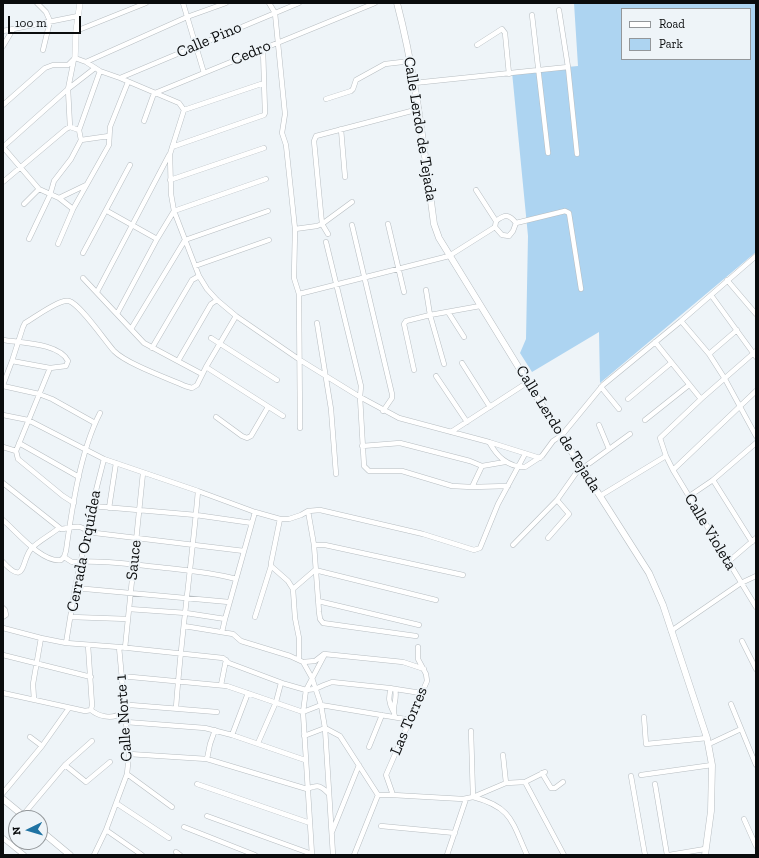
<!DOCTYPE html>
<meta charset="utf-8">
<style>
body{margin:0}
#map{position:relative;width:759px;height:858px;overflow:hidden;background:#eef4f8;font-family:"Zilla Slab",serif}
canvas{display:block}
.frame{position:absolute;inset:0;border:4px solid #0a0c0d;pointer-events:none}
.legend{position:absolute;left:621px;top:8px;width:130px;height:52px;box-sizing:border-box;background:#eef4f8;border:1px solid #93979a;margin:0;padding:5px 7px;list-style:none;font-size:12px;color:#0a0c0d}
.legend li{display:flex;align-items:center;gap:8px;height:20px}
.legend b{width:20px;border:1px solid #93979a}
.north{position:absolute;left:8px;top:810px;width:40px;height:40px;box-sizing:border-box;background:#eef4f8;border:1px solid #93979a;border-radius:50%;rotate:265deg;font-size:11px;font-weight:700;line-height:16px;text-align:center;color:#0a0c0d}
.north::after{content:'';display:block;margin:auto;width:14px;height:18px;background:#1f73a3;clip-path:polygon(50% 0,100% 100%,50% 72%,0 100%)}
.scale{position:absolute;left:8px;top:16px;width:73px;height:18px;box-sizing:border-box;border:2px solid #0a0c0d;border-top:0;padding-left:5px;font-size:12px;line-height:14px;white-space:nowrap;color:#0a0c0d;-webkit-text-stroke:3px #eef4f8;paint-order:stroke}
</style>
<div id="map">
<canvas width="759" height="858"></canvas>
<div class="frame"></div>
<ul class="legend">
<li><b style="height:5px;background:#fff"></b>Road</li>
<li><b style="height:11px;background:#add4f1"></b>Park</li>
</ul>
<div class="north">N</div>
<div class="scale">100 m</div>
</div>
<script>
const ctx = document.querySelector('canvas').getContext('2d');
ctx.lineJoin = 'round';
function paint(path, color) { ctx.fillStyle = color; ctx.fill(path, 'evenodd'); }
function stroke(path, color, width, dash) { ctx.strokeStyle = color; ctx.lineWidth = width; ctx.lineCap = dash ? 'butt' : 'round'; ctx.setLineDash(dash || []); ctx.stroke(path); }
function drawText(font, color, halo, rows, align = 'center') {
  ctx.font = font + ' "Zilla Slab",serif'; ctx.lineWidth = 4; ctx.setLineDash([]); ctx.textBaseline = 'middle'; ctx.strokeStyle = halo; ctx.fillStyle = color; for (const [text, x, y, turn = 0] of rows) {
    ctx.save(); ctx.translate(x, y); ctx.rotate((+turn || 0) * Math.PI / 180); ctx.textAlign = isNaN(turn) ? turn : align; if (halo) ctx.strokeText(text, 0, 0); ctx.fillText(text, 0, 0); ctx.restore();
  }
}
paint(new Path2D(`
 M574,3h182v249l-156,131 -1,-51 -67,40 -12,-19 6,-14 2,-103 -16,-164 66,-6zM622,9h128v50h-128z`), '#add4f1');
const minor = new Path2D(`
 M37,3l9,9 4,9 -7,29
 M183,3l21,70
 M269,3l6,10 10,101 -3,19 4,12 9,84 -1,49 5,16 1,134
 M559,10l9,57 9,87
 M532,15l16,138
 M3,31l75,-15
 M76,31l70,-28
 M477,45l25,-16 3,4 4,41
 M3,46l10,-17
 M75,58l11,4 14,9 20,7 59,25 5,7
 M86,62l101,-45 39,-14
 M120,78l179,-75
 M414,83l154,-16
 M326,99l25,-8 2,-2 3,-9 29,-16 26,-3
 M3,105l42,-37 8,-3h15l7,-7
 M184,110l-14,44 1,40 3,17 25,65 8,13 10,11 19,16 64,44 60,37 39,21 90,24 51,16
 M184,110l80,-27
 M144,121l9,-25 2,-3 220,-90
 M70,127l-2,-38 6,-30
 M341,129l4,48
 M81,140l28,-4
 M3,147l65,-58 27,-21
 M3,147l36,42
 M172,147l92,-32 1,-2 -2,-64
 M170,180l94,-32
 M3,182l63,-53 4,-2 9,3
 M476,190l20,31
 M59,198l27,-13
 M24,204l15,-15 20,9 14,11
 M107,211l50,28
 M516,223c-7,-9 -11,-9 -20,-2l-1,6 7,8 7,1 4,-5 3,-8 49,-12 4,2 12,76
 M388,224l16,68
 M352,225l40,169v4l-9,13
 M295,229l22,-3 5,-2 30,-22
 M328,234l-6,-10 -8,-83 2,-5 103,-27
 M29,239l21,-44 4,-14 17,-22 10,-19 -2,-10 21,-59
 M326,242l35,144 -1,11 4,69 5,5h33l50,15 20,1 36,-1
 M58,244l15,-35 36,-64 1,-18 18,-45
 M83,253l47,-88
 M195,266l74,-26
 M83,278l61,65 58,31
 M727,280l29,34
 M426,290l4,25 14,49
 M97,292l72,-137
 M299,294l150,-38 46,-29
 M711,295l45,62
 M448,312l16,25
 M117,314l40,-75 17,-28 92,-32
 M681,321l28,33 16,25 31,57
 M317,323l14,86 5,65
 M131,329l54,-89 83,-29
 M211,338l66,42
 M3,340c18,3 56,3 65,21l-2,5 -16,2 -34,83
 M655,342l46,57
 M152,348l40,-68 7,-4
 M756,351l-55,48 -41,39 6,18 7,14 83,137
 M709,354l28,-24
 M12,361l38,7
 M178,361l33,-57 6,-4
 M462,363l28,44
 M206,367l77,49
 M414,370l-10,-46 2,-3 24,-6 50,-9
 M436,376l31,46
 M3,385l9,-24 11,-34 2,-4c9,-5 34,-24 44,-22 11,3 36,40 45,50 13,13 53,27 71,35l7,2 5,-3 9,-18 30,-51
 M3,386l36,8 13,5 43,24
 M601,387l18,22
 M628,399l43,-36
 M3,415l25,5 76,39 94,32 57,21 25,7h9l12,-4 7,-4 12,-1 103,24 51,16 6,-2 18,-44 27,-50
 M216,417l26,19 5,2 4,-2 17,-29
 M645,420l44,-35
 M599,425l10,24
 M451,432l77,-50
 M489,442c8,14 18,25 36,25l17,-11 11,-15 9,-6 41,-50 78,-64 75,-65
 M19,443l60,34
 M362,446l38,-3 70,18 12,5 23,-4
 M3,447l13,4 2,8 45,37 11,7
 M583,468l47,-34
 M673,470l83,-79
 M713,480l39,62
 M3,483l58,46c9,0 19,-7 26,3l157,19
 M472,487l10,-21
 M600,496l66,-40
 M688,497l25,-17 43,-37
 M92,506l104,9 56,8
 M109,508l7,-45
 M308,511l6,34 5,67 1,7 3,4 93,13
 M280,519l-9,44v3l17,15 5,8 2,29 4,20v22
 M3,520c14,12 39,43 58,40l3,-3 2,-6c6,-43 14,-99 34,-138
 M548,538l21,-24 -12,-14
 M314,545h11l138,30
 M513,545l44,-45 24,-34
 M64,557l8,5c28,-2 57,2 85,5 27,3 53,5 79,12
 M3,562c23,25 18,-1 28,-13 6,-7 21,-15 28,-21
 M728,562l28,-24
 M75,588l154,14
 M293,589l22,-19 121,30
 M318,601l101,24
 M3,608l2,2 1,5 -3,2
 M129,609l57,4 39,6
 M71,617l57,2
 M255,617l16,-51
 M184,626l49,8 8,7 49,15 13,6 12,-1 9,-7 79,8 21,7
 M3,628l38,10 25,5 53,4 104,11 6,5 56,21 21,6 9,-1 9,-4 8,-3 57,6 32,5
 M671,631l70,-48 15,-7
 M222,632l3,-13 30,-107
 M742,641l14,28
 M66,643l9,-55 12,-56 5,-26 12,-47
 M88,645l4,60 -1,5
 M125,648l18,-175
 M3,655l88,22
 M303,662l9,16 9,27 4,23 8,127
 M121,676l106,10 76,26 18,-7 90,15
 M221,685l5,-25
 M391,688c-3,10 -2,15 2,23
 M3,693l82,18 6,-1c7,6 21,10 30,3 4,-2 5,-6 9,-8l87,7
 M34,700l-1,-16 8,-46
 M731,704l25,61
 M176,708c5,-73 16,-145 22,-217
 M395,717c-4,-11 3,-17 0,-28
 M644,717l2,27 61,-6
 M126,722l79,6 27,7 73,25
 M471,731l2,66c39,10 39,25 54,58
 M232,735l16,-42
 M304,736l21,-8 15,8 38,59h15l70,4 10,-2 33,-14 19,-1 20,-10
 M30,737l12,9
 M258,743l18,-41 5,-19
 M709,744l32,-15
 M369,747l13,-32
 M129,754l78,5 100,30c12,-5 14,-3 22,5
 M503,755l3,28
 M207,759l3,-15 5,-14
 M65,765l21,17 24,-20
 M542,773l9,15h4l8,-6
 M127,774l45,33
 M641,775l71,-10
 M631,776l14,79
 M525,782l39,73
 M197,784l113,39
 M655,784l12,71
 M3,793l39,-47 27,-38
 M393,795l-7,-20 41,-94 -1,-7 -8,-15v-12
 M116,803l53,35
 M23,815l42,-50 27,-24
 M207,816l105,38
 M744,819l12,27
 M381,826l74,7
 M184,827l71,28
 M106,830l36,25
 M332,832l27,-67
 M3,838l21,17
 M176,852l4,3
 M94,855l12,-25 21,-56 2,-20 -10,-107
 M312,855l-9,-143 3,-22 18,-34
 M354,855l24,-60
 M447,855l19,-56
 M669,855l36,-6`);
const tertiary = new Path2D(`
 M75,58l1,-27 4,-28`);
const secondary = new Path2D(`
 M397,3c19,72 27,147 37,221l5,14 101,164 109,171 14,32 44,133 5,27 -1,46 -6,44
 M3,799l23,19
 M40,830l30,25`);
stroke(minor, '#b7bdc1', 5.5);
stroke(tertiary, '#b7bdc1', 6);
stroke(secondary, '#b7bdc1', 7);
stroke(minor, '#fff', 4.5);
stroke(tertiary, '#fff', 5.5);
stroke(secondary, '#fff', 6);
drawText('16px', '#0a0c0d', '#eef4f8', [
 ["Calle Pino",209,40,-23],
 ["Cedro",251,53,-23],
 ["Calle Lerdo de Tejada",420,129,81],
 ["Calle Lerdo de Tejada",558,429,58],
 ["Calle Violeta",710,532,59],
 ["Cerrada Orquídea",84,551,-79],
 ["Sauce",134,560,-84],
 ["Calle Norte 1",124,718,-94],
 ["Las Torres",409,721,-67]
]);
</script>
